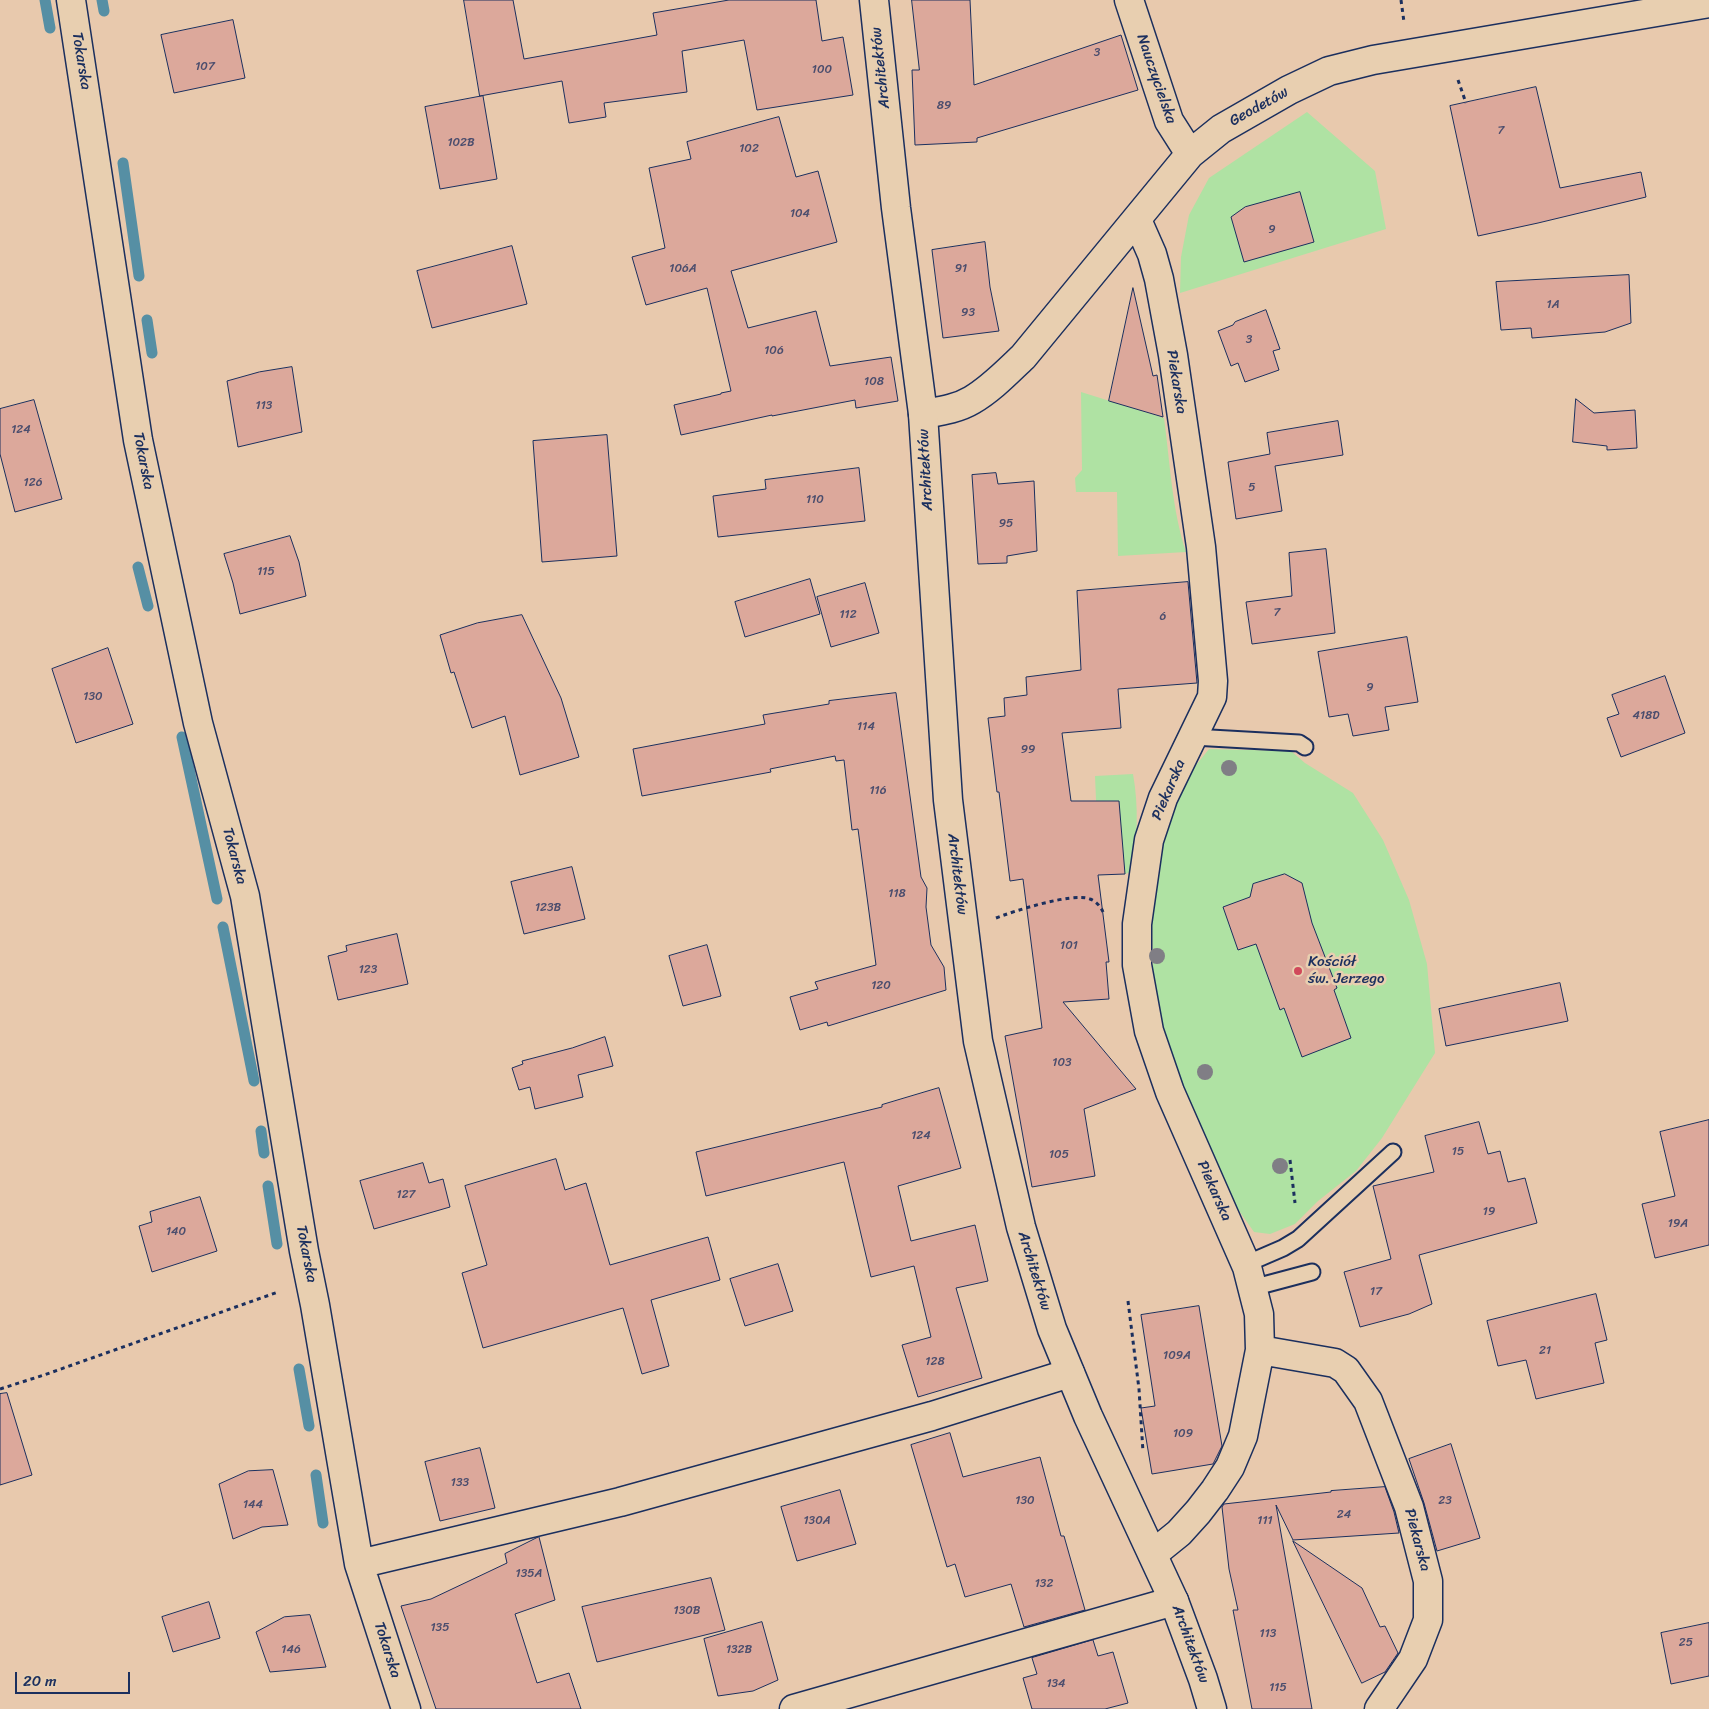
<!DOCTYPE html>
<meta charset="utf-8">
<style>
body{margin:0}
#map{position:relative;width:1709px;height:1709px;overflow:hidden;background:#e8c9ad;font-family:Sriracha,sans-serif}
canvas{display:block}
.scale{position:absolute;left:15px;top:1672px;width:115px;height:22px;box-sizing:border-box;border:2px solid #1b2f5e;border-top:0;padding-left:6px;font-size:15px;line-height:18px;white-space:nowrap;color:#1b2f5e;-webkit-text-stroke:4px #e8cfb0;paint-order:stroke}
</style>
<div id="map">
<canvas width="1709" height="1709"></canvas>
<div class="scale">20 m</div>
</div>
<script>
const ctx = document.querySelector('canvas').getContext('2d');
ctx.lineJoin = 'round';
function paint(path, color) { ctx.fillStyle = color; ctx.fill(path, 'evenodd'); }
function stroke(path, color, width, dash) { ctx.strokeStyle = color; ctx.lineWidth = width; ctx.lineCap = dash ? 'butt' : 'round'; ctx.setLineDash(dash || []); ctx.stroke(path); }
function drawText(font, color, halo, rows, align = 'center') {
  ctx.font = font + ' Sriracha,sans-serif'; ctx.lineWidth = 5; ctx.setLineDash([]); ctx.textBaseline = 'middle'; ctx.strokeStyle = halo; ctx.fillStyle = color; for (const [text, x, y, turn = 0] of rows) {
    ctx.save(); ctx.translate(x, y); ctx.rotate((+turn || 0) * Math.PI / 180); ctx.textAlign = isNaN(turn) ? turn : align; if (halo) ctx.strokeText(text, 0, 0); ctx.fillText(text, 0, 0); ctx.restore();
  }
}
paint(new Path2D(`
 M1307,112l68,59 11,58 -206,64 1,-36 8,-42 20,-37z
 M1081,392l83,26c6,44 8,92 22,134l-68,4 -1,-64h-41l-1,-14 7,-8z
 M1209,749l82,2 14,12 48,30 30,47 26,60 18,64 8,89 -53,85 -26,33 -38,30 -23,23 -25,10 -16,-2 -19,-27 -37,-82 -30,-74 -15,-65 -1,-67 8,-75 24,-62z
 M1133,774c6,33 4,64 0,97l-8,3 -28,-51 -2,-47z`), '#afe2a3');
stroke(new Path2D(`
 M45,0l5,28
 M102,0l2,11
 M123,163l16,113
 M147,320l5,33
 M138,567l10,39
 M182,737l35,162
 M223,927l31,154
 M261,1131l3,22
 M268,1186l9,58
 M299,1369l10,57
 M316,1475l7,48`), '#568fa4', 11);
const building = new Path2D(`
 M464,0h49l11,59 133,-24 -4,-22 76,-13h87l6,41 21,-4 10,58 -96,15 -13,-70 -62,11 5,41 -83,11 2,14 -37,6 -7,-42 -82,15z
 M912,0h58l4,85 147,-50 17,55 -161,48v4l-62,3 -3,-75h7z
 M233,20l12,58 -71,15 -13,-58z
 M1536,87l24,101 81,-16 5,25 -108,26 -60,13 -28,-130z
 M483,96l14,83 -57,10 -15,-82z
 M779,117l17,60 22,-6 19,71 -106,29 17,57 68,-17 14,55 61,-9 7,44 -42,7 -1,-8 -83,16v-1l-91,20 -7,-30 47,-11v-1l10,-2 -24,-103 -61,17 -14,-48 33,-9 -16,-80 42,-9 -4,-17z
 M1300,192l14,50 -70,20 -13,-45 14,-10z
 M985,242l5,45 9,44 -56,7 -11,-88z
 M512,246l15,58 -95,24 -15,-57z
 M1629,275l2,48 -26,9 -73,6 -1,-10 -30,2 -5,-48z
 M1133,288l20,88 4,-1 6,42 -54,-16z
 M1266,310l14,39 -7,2 6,19 -34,12 -7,-19 -7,3 -13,-35 15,-6 2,-3z
 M292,367l10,65 -64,15 -11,-66 32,-9z
 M1576,399l18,14 41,-3 2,38 -30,2v-4l-34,-4z
 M34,400l28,99 -47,13 -15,-58v-45z
 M1338,421l5,34 -68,11 7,45 -46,8 -8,-57 42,-8 -3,-21z
 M607,435l10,121 -75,6 -9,-121z
 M859,468l6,53 -147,16 -5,-41 53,-7 -1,-9z
 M996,473l2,11 36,-3 3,70 -30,5v7l-29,1 -6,-89z
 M290,536l9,26 7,34 -66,18 -7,-31 -9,-29z
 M1326,549l9,84 -83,11 -6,-42 46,-6 -3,-43z
 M810,579l10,35 -75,23 -10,-35z
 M1188,582l9,101 -79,6 3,39 -59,5 9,68h48l6,73 -27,1 11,87h-3l3,37 -46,3 73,87 -52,20 11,67 -63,11 -27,-151 37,-8 -19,-149 -13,2 -11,-89h-2l-9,-74 17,-2 -1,-18 23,-3 -1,-18 55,-7 -4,-79z
 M865,583l14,50 -48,14 -14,-50z
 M522,615l39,83 18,59 -59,18 -15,-59 -33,12 -18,-56 -3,1 -11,-38 37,-12z
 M1407,637l11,65 -33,5 4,23 -36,6 -5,-22 -19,3 -11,-65z
 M108,648l25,76 -57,19 -24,-74z
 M1665,676l20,57 -64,24 -14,-39 12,-4 -7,-19z
 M896,693l25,184 6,11 -1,19 5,38 13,22 2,23 -118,36 -1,-4 -27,8 -10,-33 28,-8 -3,-7 61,-17 -18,-136 -6,1 -8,-70 -8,1 -1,-5 -65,13 1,3 -129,24 -9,-47 132,-25 -2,-9 66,-11v-3z
 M572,867l13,52 -61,15 -13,-52z
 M1285,874l17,9 10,40 25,65 -3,2 17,48 -49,19 -18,-49 -4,2 -24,-66 -18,6 -15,-43 27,-10 3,-13z
 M397,934l11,50 -70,16 -10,-44 19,-5 -1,-5z
 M707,945l14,51 -38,10 -14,-50z
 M1560,983l8,38 -122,25 -7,-37z
 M605,1037l8,29 -35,9 5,22 -48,12 -5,-22 -11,3 -7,-22 11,-4 -1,-3 50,-13z
 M939,1088l22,80 -63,18 13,55 64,-16 13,56 -32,7 26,90 -64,19 -16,-52 29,-8 -17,-71 -43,11 -27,-115 -138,34 -10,-44 186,-45v-2z
 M1709,1120v125l-54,13 -13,-54 33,-8 -15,-64z
 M1479,1122l9,32 12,-3 8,31 17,-4 12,45 -118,32 13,49 -23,10 -49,13 -16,-55 47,-13 -18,-73 61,-14 -9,-36z
 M556,1159l9,31 21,-7 24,82 98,-28 12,43 -69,20 18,66 -27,8 -19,-66 -140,40 -21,-75 25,-8 -22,-79z
 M423,1163l6,20 14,-4 7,28 -76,22 -14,-48z
 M200,1197l17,54 -65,21 -13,-46 13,-4 -2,-10z
 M778,1264l15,47 -48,15 -15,-47z
 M1596,1294l11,46 -12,3 9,40 -68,16 -10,-39 -28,6 -11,-45z
 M1199,1306l23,140 -9,18 -61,10 -11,-66 14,-2 -14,-91z
 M7,1393l25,82 -32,10v-91z
 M950,1433l13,44 77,-20 21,79h3l21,74 -61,17 -13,-43 -46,13 -10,-33 -8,3 -36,-122z
 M1451,1444l29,94 -43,13 -13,-48 -15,-44z
 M480,1448l15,60 -55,13 -15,-59z
 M273,1470l15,55 -26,2 -29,12 -14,-55 29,-13z
 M1385,1487l9,25 5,21 -106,7 -17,-35 36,204h-60l-19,-99h5l-9,-41 -7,-62 2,-3 107,-12v-1z
 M840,1490l16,54 -59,17 -16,-54z
 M539,1537l16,63 -40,14 22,69 32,-10 12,36h-145l-35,-103 30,-7 76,-36 -2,-9z
 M1293,1541l69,47 18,39 5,-1 13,27 -13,19 -23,11z
 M711,1578l14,52 -128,32 -15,-55z
 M209,1602l11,36 -47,14 -11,-35z
 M310,1615l16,52 -56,5 -14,-40 28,-15z
 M762,1622l16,58 -25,11 -35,5 -14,-57z
 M1709,1623v53l-38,8 -10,-51z
 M1093,1640l5,16 15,-4 15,51 -23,6h-73l-9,-31 14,-4 -5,-16z`);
paint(building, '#dca89b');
stroke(building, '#1b2f5e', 1);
const lane = new Path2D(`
 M1193,737l106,6 6,4
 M1246,1264l37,-16 15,-9 95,-87
 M1252,1288l60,-16`);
const street = new Path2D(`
 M71,0l67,440 60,283 47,173 59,355 11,54 44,259 47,145
 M1129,0l40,121 21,33
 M1137,220l15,34 7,25 14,76 28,192 12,134 -1,16 -49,101 -14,42 -12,84v41l12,66 21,61 77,175 12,47 1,36 -17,86 -13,31 -15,23 -17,22 -19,21 -26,21
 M923,414c17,-3 34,-5 49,-14 19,-11 35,-28 51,-43l167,-203 31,-25 68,-39 40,-19 44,-11 336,-57
 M1260,1350l75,13 11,7 22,31 41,106 19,74v39l-15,39 -34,50
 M359,1564l261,-62 312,-86 138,-43
 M794,1709l380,-108`);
const secondary = new Path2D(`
 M874,0l22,208 27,206 25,386 30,241 43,186 31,102 36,87 86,185 29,78 9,30`);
stroke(lane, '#1b2f5e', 19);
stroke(street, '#1b2f5e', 31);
stroke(secondary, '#1b2f5e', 31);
stroke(new Path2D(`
 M1401,0l3,22
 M1458,80l8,23
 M996,918c18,-7 77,-26 94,-19 6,2 11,8 13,13
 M1290,1160l5,43
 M1128,1301l11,88 4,63
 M0,1389l44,-14 234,-83`), '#1b2f5e', 3, [4, 4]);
stroke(lane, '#e8cfb0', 15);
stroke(street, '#e8cfb0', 28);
stroke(secondary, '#e8cfb0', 28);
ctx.fillStyle = '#807e85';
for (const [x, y] of [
 [1229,768],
 [1157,956],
 [1205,1072],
 [1280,1166]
]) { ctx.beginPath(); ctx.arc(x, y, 8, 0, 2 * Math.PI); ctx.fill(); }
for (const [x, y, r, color] of [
 [1298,971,5,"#d1495b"]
]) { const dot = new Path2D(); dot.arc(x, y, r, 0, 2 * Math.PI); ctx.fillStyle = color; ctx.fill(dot); stroke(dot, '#e8cfb0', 2); }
drawText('12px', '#4b4d6d', null, [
 ["3",1097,53],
 ["107",205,67],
 ["100",822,70],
 ["89",944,106],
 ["7",1501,131],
 ["102B",461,143],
 ["102",749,149],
 ["104",800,214],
 ["9",1272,230],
 ["106A",683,269],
 ["91",961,269],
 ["1A",1553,305],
 ["93",968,313],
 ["3",1249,340],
 ["106",774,351],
 ["108",874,382],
 ["113",264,406],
 ["124",21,430],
 ["126",33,483],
 ["5",1252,488],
 ["110",815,500],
 ["95",1006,524],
 ["115",266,572],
 ["7",1277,613],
 ["112",848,615],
 ["6",1163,617],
 ["9",1370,688],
 ["130",93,697],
 ["418D",1646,716],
 ["114",866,727],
 ["99",1028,750],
 ["116",878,791],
 ["118",897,894],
 ["123B",548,908],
 ["101",1069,946],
 ["123",368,970],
 ["120",881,986],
 ["103",1062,1063],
 ["124",921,1136],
 ["15",1458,1152],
 ["105",1059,1155],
 ["127",406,1195],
 ["19",1489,1212],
 ["19A",1678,1224],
 ["140",176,1232],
 ["17",1376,1292],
 ["21",1545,1351],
 ["109A",1177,1356],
 ["128",935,1362],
 ["109",1183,1434],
 ["133",460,1483],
 ["130",1025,1501],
 ["23",1445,1501],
 ["144",253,1505],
 ["24",1344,1515],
 ["130A",817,1521],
 ["111",1265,1521],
 ["135A",529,1574],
 ["132",1044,1584],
 ["130B",687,1611],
 ["135",440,1628],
 ["113",1268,1634],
 ["25",1686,1643],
 ["146",291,1650],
 ["132B",739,1650],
 ["134",1056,1684],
 ["115",1278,1688]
]);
drawText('15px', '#1b2f5e', '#e8cfb0', [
 ["Tokarska",81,61,81],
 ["Architektów",881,68,-96],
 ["Nauczycielska",1156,79,71],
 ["Geodetów",1259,107,-29],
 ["Piekarska",1176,382,81],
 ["Tokarska",143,461,79],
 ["Architektów",926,470,-93],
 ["Piekarska",1169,790,-67],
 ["Tokarska",234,856,75],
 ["Architektów",957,874,83],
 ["Piekarska",1214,1191,66],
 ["Tokarska",306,1254,79],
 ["Architektów",1034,1271,73],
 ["Piekarska",1417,1540,75],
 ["Architektów",1190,1644,70],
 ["Tokarska",387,1650,72]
]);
drawText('15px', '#1b2f5e', '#e8cfb0', [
 ["Kościół",1308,962],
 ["św. Jerzego",1308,979]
], 'left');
</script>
